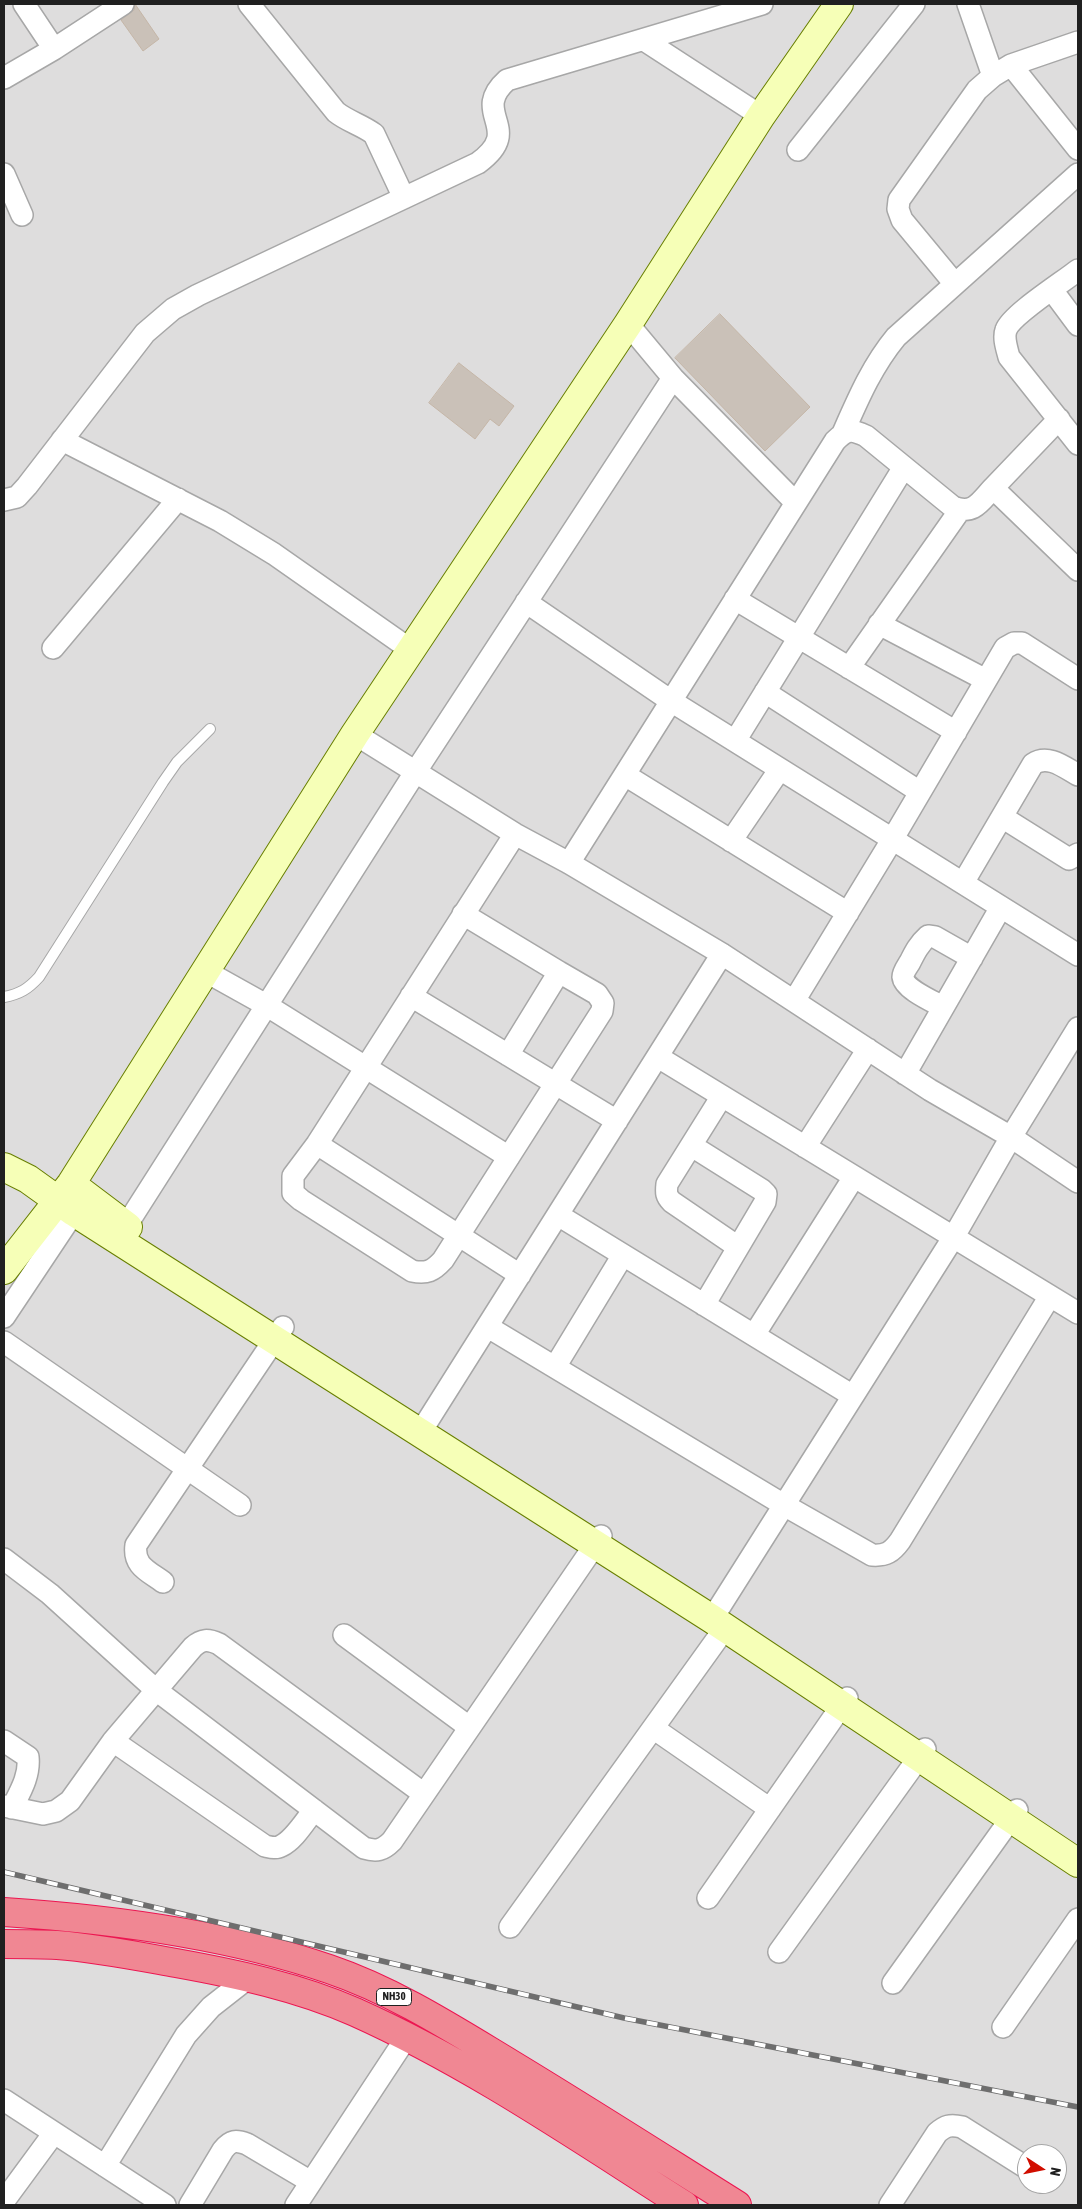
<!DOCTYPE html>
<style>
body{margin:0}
#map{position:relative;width:1082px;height:2209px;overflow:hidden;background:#f2efe6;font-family:"Asap Condensed",sans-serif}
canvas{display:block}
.frame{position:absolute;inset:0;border:5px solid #202020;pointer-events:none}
.north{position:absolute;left:1017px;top:2144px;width:50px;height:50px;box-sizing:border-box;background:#fff;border:1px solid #a6a6a6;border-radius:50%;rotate:101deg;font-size:14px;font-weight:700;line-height:20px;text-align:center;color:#202020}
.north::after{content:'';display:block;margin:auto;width:18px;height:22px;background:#d10e00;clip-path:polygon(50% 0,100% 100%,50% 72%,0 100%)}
</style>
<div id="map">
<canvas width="1082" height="2209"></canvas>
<div class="frame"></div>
<div class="north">N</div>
</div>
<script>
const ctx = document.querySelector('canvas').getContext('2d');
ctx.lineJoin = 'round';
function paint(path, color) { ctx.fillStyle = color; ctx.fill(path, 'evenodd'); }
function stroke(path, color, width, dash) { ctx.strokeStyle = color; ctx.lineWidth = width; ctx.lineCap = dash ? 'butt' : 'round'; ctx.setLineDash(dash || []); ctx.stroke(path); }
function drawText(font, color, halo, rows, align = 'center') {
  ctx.font = font + ' "Asap Condensed",sans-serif'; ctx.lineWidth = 4.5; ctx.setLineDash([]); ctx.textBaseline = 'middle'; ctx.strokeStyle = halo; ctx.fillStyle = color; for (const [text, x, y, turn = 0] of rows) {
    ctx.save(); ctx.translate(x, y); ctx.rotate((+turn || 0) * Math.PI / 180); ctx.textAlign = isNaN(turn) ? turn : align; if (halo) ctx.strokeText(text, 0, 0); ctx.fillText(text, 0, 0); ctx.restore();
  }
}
paint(new Path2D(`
 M4,4h1074v2201h-1074zM1027,2154h30v30h-30z`), '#dedddd');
const building = new Path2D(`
 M135,4l24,35 -16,12 -22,-31 13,-10z
 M720,314l90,93 -45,44 -90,-93z
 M459,363l55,43 -15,20 -9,-7 -15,20 -46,-36z`);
paint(building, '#cac1b8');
stroke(building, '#c5b6a7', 1);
const lane = new Path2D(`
 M4,997c16,-3 24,-8 35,-20l124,-195 14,-20 33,-33`);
const street = new Path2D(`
 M24,4l30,45 69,-45
 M249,4l87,108c11,9 26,13 38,22l30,64
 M968,4l25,72
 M644,40l117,76
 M1011,65l67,84
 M4,78l50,-29
 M798,150l116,-146
 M4,174l18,41
 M1078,270c-15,12 -67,45 -72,60 -3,8 1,19 3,27l69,87
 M955,284l-53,-64 -4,-11 1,-9 78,-110 16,-14 18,-11 67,-23
 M1052,290l26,35
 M628,324l45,54 123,125
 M843,433c15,-34 29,-67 53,-96l182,-163
 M62,440l158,81 54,33 137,96
 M993,488l66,-69
 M4,500l13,-3 10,-11 118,-153 28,-24 25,-14 280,-132c48,-35 -9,-49 29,-83l255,-76
 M735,599l221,133
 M526,602l145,99 407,254
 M879,624l107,56
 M53,648l125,-149
 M849,668l111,-158
 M765,692l155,100
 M355,734l160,100 54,29 153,91 208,136 81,47 67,45
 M735,741l169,-274
 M625,775l223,138
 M1002,817l67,42 9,-5
 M515,834l-198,310 -24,32v17l8,7 111,71c15,3 21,0 31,-11l159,-249 1,-8 -6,-9 -38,-22
 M731,841l49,-72
 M569,863l266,-422c12,-12 16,-12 31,-5l87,71c21,8 27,-5 40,-19l85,82
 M963,883l70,-119c15,-10 31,3 45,11
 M463,914l96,58 -51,83
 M205,971l61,34 243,152
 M411,996l206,125
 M794,1001l98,-161 113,-192 9,-5h8l56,36
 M943,1007c-9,-5 -39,-18 -40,-30 0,-5 4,-10 7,-15 5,-10 9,-18 18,-26l7,1 37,21
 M658,1057l420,256
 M905,1074l96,-167
 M722,1096l-55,88c-1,9 -1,12 5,18l66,45
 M317,1144l203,131
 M692,1146l70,44 4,4 -1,8 -61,103
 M805,1147l63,-98
 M558,1215l295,181
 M126,1226l290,-455 257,-393
 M4,1317l70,-105
 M488,1327l296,178 88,50c14,1 20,-3 28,-14l150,-245
 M754,1335l100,-158
 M4,1342l236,163
 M555,1367l68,-112
 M420,1433l302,-479
 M4,1559l46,35 106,96 208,158c13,4 19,2 28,-7l209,-305
 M163,1582c-15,-11 -30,-16 -27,-37l147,-218
 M712,1619l241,-381 58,-101 67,-109
 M344,1635l125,92
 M653,1728l117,81
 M4,1741l24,16c2,19 -8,35 -16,51
 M113,1741l152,105c5,1 11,3 16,0 13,-6 24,-25 33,-36
 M4,1806l39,8 13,-3 14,-10 43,-60 80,-94c9,-8 15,-8 26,-3l205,150
 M708,1898l139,-200
 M510,1927l215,-299
 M779,1952l146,-203
 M893,1983l124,-173
 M1003,2027l75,-108
 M4,2100l161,105
 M105,2166l81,-131 25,-28 37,-29
 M4,2201l50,-68
 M190,2205l33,-55c8,-10 13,-10 24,-6l64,38
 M296,2205l110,-167
 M890,2205l47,-72c8,-7 13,-9 25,-6l65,41`);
const secondary = new Path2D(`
 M4,1167l24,12 46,33 638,407 366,244
 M71,1184l57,43
 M4,1270l67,-86 284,-450 273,-410 133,-208 78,-112`);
const highway = new Path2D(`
 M4,1912c108,7 222,22 325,57 65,22 124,60 182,95 76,46 151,94 226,141
 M4,1944c17,0 35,0 53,1 40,3 80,11 119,18 61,11 122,24 179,49 116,52 222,125 329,193`);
stroke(lane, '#a7a7a7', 12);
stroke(street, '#a7a7a7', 24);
stroke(secondary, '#687f00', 30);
stroke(highway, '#ec1651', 30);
stroke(lane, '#fff', 10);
stroke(street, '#fff', 21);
stroke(secondary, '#f6ffb7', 28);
stroke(highway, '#f08793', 28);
const rail = new Path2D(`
 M4,1872l620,146 454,89`);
stroke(rail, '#6e6e6e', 5.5);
stroke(rail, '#fff', 4, [11]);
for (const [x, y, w] of [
 [394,1997,35]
]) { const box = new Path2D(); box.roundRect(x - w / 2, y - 8.5, w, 17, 4); ctx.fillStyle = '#fff'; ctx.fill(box); stroke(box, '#202020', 1); }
drawText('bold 11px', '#202020', null, [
 ["NH30",394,1997]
]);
</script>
